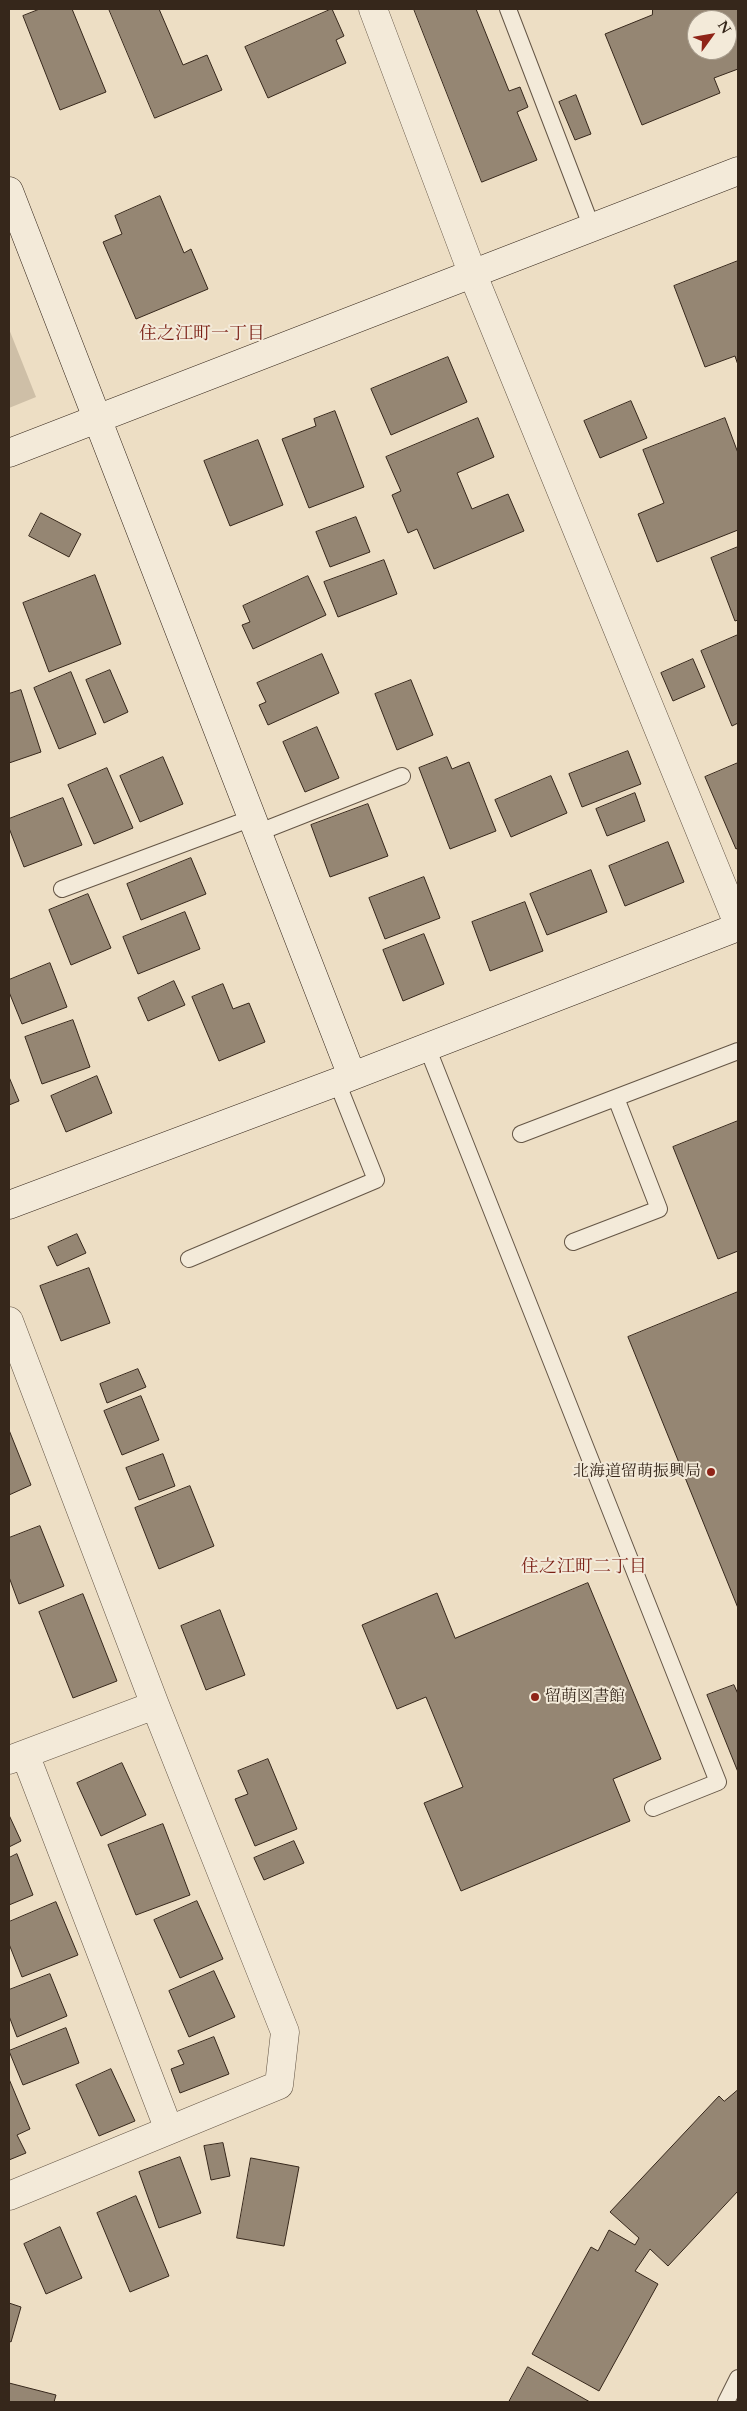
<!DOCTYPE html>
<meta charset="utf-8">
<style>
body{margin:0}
#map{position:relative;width:747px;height:2411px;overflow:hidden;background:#eddec4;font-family:Cardo,serif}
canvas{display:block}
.frame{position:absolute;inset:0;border:10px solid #36271b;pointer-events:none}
.north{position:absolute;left:687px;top:10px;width:50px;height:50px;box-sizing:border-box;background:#f3ead9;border:1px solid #a79c8d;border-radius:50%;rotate:58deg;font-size:14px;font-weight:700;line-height:20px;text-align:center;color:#36271b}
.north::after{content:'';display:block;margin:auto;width:18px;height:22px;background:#8f2418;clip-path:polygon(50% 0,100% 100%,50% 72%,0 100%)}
</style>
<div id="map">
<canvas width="747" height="2411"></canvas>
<div class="frame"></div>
<div class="north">N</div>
</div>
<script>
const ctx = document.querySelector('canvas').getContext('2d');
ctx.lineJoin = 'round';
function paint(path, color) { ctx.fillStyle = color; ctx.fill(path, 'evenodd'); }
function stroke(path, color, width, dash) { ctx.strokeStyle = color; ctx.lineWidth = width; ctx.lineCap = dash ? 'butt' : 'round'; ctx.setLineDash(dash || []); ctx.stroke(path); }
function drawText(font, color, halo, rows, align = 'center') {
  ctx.font = font + ' Cardo,"Noto Serif JP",serif'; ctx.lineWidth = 4; ctx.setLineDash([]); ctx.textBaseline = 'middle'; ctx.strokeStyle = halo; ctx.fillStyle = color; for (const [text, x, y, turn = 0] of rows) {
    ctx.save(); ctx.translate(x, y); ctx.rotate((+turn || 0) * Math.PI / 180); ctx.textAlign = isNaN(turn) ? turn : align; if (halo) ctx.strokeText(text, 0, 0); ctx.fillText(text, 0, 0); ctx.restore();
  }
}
paint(new Path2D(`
 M9,329l27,68 -27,11z`), '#cebfa7');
const building = new Path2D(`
 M40,9h32l34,83 -46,18 -37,-94z
 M109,9h50l24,56 24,-10 15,35 -67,28z
 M332,9l12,27 -8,4 10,23 -78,35 -23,-51z
 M414,9h62l33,82 11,-4 8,20 -11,5 20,48 -55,22z
 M653,9h85v60l-24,9 6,15 -78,32 -37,-91 47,-19zM697,20h30v30h-30z
 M576,95l15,39 -16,6 -16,-38z
 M160,196l24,57 7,-4 17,40 -72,30 -33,-77 19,-8 -7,-18z
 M738,261v104l-3,-9 -30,11 -31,-81z
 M448,357l19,45 -76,33 -20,-46z
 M631,401l16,37 -47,20 -16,-37z
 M335,411l29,76 -55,21 -27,-69 34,-13 -2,-7z
 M478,418l16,39 -37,16 15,36 36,-15 16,37 -90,38 -17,-40 -9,4 -16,-38 9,-4 -15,-34z
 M725,418l13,35v77l-81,32 -19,-48 26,-11 -21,-53z
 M258,440l25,65 -53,21 -26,-65z
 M41,513l40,21 -12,23 -40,-21z
 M356,517l14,35 -40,15 -14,-35z
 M738,547v73l-3,1 -24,-63z
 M384,560l13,34 -59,23 -14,-35z
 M95,575l26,69 -72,28 -26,-69z
 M308,576l18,39 -73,34 -11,-24 8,-3 -7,-16z
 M738,635v88l-6,3 -31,-75z
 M322,654l17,39 -71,32 -9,-20 7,-3 -9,-19z
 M693,659l12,28 -32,14 -12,-28z
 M110,670l18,42 -24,11 -18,-43z
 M71,672l25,62 -37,15 -25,-61z
 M411,680l22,55 -36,15 -22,-56z
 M21,690l20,62 -32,11v-69z
 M317,727l22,51 -34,14 -22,-50z
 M628,751l13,33 -59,23 -13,-33z
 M163,757l20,47 -43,18 -20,-46z
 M447,757l5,12 17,-7 27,69 -46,18 -31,-81z
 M738,763v85l-2,1 -31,-72z
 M107,768l26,60 -39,16 -26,-59z
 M551,776l16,37 -56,24 -16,-37z
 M635,793l10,28 -38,15 -11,-27z
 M63,798l19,47 -58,22 -15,-39v-9z
 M368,804l20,52 -58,21 -19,-52z
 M668,842l16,40 -59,24 -16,-40z
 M191,858l15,36 -65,26 -14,-36z
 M591,870l16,42 -60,23 -17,-41z
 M424,877l16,41 -55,21 -16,-41z
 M88,894l23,54 -40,17 -22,-55z
 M525,902l18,49 -53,20 -18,-49z
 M185,912l15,37 -62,25 -15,-37z
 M424,934l20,50 -41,17 -20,-51z
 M50,963l17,44 -45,17 -13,-32v-12z
 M174,981l11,24 -37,16 -10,-23z
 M223,984l10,25 16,-6 16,39 -46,19 -27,-64z
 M73,1020l17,47 -48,17 -17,-47z
 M97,1076l15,37 -46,19 -15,-36z
 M9,1077l10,24 -10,4z
 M738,1121v130l-20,8 -45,-112z
 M77,1234l9,19 -29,13 -9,-19z
 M89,1268l21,55 -49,18 -21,-55z
 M738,1292v316l-110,-271z
 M138,1369l8,18 -39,16 -7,-19z
 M141,1396l18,44 -37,15 -18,-44z
 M9,1430l22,55 -22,10z
 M163,1454l12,32 -36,14 -13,-32z
 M190,1486l24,60 -55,23 -24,-61z
 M40,1526l24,60 -45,18 -10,-27v-39z
 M588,1583l73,176 -48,20 17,42 -169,70 -37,-88 39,-16 -37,-90 -29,12 -35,-84 75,-32 18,45z
 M83,1594l34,87 -44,17 -34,-86z
 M220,1610l25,65 -39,15 -25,-64z
 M734,1685l4,9v78l-31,-77z
 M268,1759l29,70 -42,17 -20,-47 13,-5 -10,-23z
 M122,1763l24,52 -45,21 -24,-53z
 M9,1815l12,26 -12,6z
 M163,1824l27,71 -54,20 -28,-70z
 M294,1841l10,22 -40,17 -10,-22z
 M17,1854l16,41 -24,10v-47z
 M197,1901l26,58 -43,19 -26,-58z
 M56,1902l22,53 -56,22 -13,-33v-22z
 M214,1971l21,46 -46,20 -20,-46z
 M50,1974l17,42 -50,21 -8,-21v-26z
 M66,2028l13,35 -56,22 -14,-34z
 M214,2037l15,37 -49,19 -9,-24 13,-5 -6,-13z
 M111,2069l24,52 -36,15 -23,-51z
 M9,2079l21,50 -13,6 9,18 -17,7z
 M738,2090v101l-70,75 -18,-17 -15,22 23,13 -59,107 -67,-37 59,-107 7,4 11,-21 26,15 4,-7 -29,-26 109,-116 5,5z
 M223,2143l7,33 -19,4 -7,-34z
 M180,2157l21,56 -42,15 -20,-56z
 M251,2158l48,9 -15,79 -47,-8z
 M136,2196l33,80 -39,16 -33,-79z
 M60,2227l22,51 -36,16 -22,-50z
 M9,2303l12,4 -10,35 -2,-1z
 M528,2367l62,35h-81z
 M9,2383l47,12 -2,7h-45z`);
paint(building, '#958673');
stroke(building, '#36271b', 1);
const lane = new Path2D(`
 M508,9l84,219
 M257,833l145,-57
 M62,889l190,-71
 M427,1047l291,735 -65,26
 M521,1134l217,-83
 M573,1242l86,-33 -43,-111
 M189,1259l187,-79 -39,-98
 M726,2402l12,-24`);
const street = new Path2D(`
 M373,9l100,266 265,649
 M9,1321l146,384 130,327 -6,53 -270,111
 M25,1754l144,376
 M9,1760l146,-55`);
const secondary = new Path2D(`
 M9,191l343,885
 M9,453l729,-282
 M9,1205l328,-123 401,-155`);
stroke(lane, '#645545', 18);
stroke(street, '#645545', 29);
stroke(secondary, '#36271b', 29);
stroke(lane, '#f3ead9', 16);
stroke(street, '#f3ead9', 28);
stroke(secondary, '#f3ead9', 28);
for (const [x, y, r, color] of [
 [711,1472,5,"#8f2418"],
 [535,1697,5,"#8f2418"]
]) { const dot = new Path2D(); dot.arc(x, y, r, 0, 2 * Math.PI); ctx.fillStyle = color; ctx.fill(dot); stroke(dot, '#f3ead9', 2); }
drawText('16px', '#36271b', '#f3ead9', [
 ["北海道留萌振興局",701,1472],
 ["留萌図書館",545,1697,"left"]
], 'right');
drawText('18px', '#7a1f14', '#f3ead9', [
 ["住之江町一丁目",202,335],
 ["住之江町二丁目",584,1568]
]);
</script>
